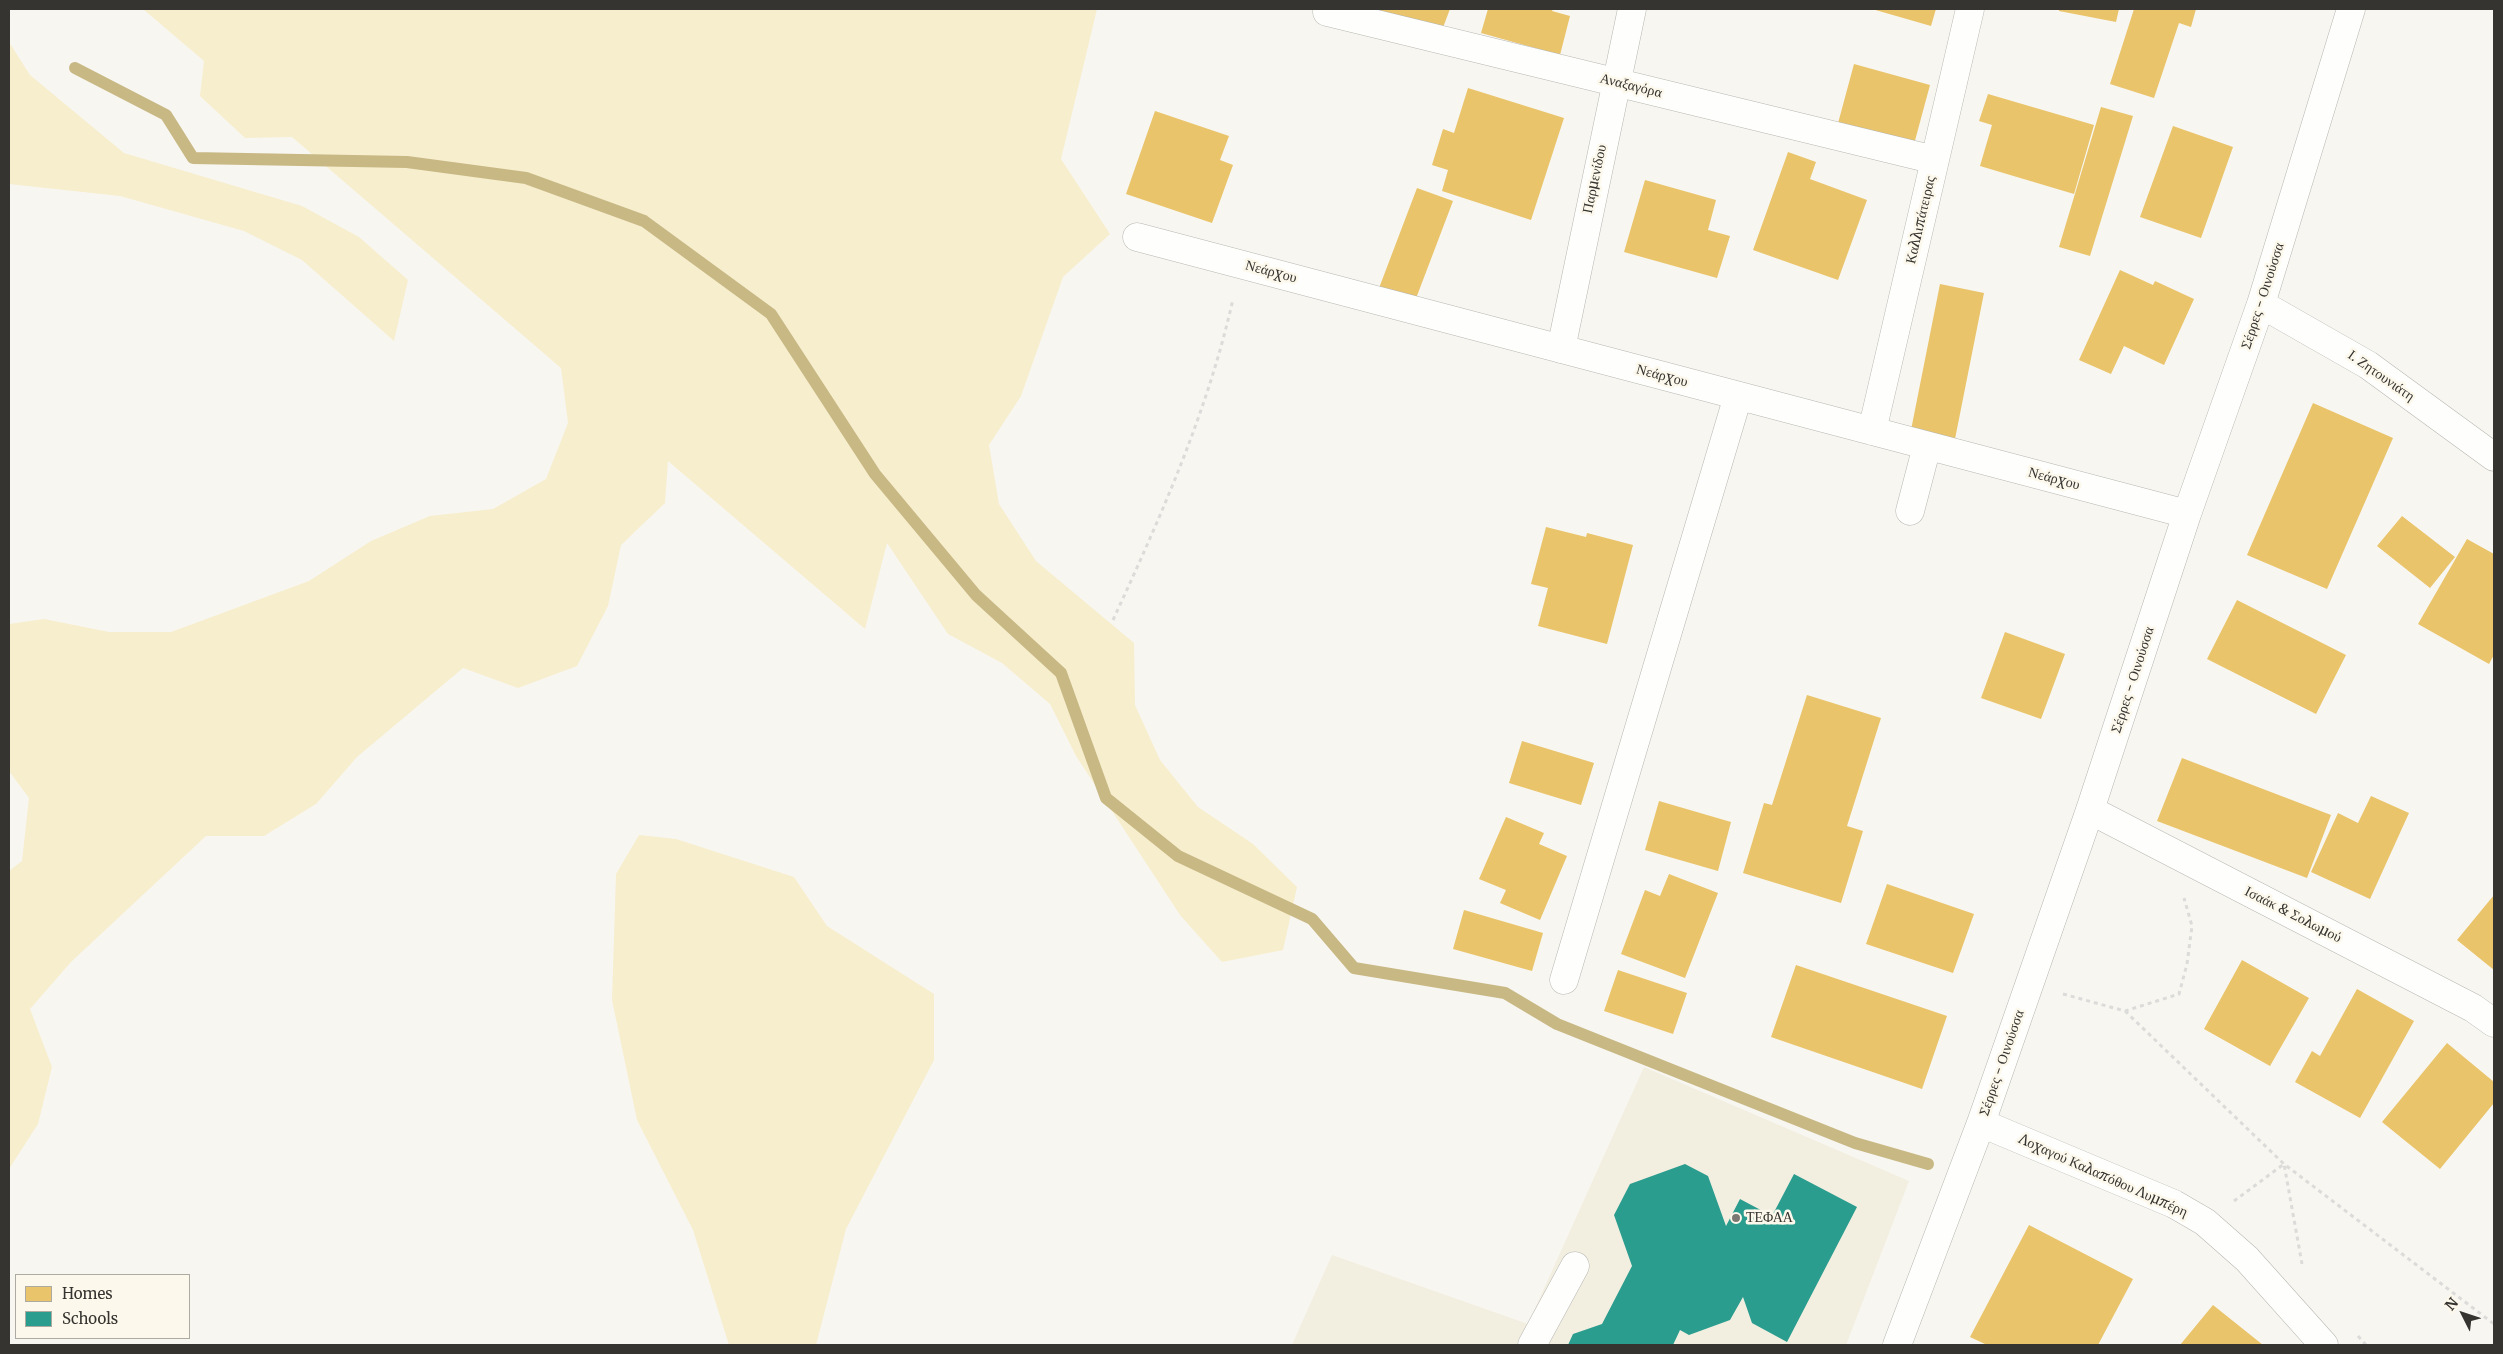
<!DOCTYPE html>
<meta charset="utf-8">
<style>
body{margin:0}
#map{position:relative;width:2503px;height:1354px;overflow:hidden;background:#f8f6f0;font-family:Merriweather,serif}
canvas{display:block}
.frame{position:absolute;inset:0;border:10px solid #363430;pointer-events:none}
.legend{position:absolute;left:15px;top:1274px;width:175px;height:65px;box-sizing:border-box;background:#fcf8ec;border:1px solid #adaaa1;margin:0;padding:6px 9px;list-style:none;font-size:15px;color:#363430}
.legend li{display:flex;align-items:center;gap:10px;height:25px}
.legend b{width:25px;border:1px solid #adaaa1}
.north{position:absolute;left:2438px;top:1289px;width:50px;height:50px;-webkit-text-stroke:4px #fcf8ec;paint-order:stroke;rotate:311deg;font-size:14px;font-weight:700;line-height:20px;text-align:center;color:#363430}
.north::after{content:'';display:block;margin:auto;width:18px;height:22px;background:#363430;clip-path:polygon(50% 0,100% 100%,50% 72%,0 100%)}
</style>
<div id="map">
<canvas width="2503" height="1354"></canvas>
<div class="frame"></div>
<ul class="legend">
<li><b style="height:14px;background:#e9c46a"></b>Homes</li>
<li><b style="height:14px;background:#2a9d8f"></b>Schools</li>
</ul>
<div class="north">N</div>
</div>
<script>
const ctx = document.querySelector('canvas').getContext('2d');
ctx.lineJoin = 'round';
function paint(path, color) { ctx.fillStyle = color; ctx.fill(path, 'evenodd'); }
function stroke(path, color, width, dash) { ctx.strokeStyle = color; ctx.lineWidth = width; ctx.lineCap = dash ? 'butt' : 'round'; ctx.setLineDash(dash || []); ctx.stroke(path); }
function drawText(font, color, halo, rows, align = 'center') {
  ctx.font = font + ' Merriweather,serif'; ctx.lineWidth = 5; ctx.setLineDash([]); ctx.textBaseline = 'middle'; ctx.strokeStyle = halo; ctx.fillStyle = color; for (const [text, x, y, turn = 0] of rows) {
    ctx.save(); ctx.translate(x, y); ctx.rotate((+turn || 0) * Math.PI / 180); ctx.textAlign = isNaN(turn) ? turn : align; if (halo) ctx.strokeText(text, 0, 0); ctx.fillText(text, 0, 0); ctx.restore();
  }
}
paint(new Path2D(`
 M1644,1067l265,114 -63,164h-554l40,-90 196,69z`), '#f2eee0');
paint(new Path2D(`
 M143,9h954l-36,150 49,75 -47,43 -42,119 -32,49 10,59 37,57 98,82 1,62 25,55 38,47 55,37 44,43 -14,63 -61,12 -42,-47 -104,-159 -26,-52 -48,-41 -54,-29 -61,-91 -22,86 -197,-168 -3,42 -44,42 -13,61 -31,60 -59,22 -55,-20 -106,89 -41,47 -52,32h-58l-135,126 -41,47 22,58 -14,57 -29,45v-298l13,-10 7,-63 -20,-27v-147l35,-5 65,13h62l138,-51 62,-40 59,-25 63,-7 53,-30 22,-56 -7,-55 -269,-231 -47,1 -45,-42 4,-35z
 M9,42l21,33 94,78 178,53 57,31 49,43 -14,61 -92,-81 -58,-29 -124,-35 -111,-12z
 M639,835l37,4 118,38 33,49 107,68v66l-88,169 -30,116h-87l-36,-115 -56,-110 -25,-120 4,-126z`), '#f7eece');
paint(new Path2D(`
 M1358,9h92l-11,29z
 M1488,9h65l-1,2 18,5 -10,39 -79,-22z
 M1872,9h64l-5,17z
 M2059,9h60l-3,13 -57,-11z
 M2134,9h62l-5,18 -12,-4 -25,75 -44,-14z
 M1854,64l76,21 -17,63 -76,-21z
 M1468,88l96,30 -33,102 -89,-29 6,-21 -16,-5 11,-36 11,4z
 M1988,94l106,31 -20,69 -94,-28 12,-41 -13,-4z
 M2101,107l32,9 -43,140 -31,-9z
 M1155,111l74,25 -9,24 13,5 -21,58 -86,-29z
 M2173,126l60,21 -32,91 -61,-21z
 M1788,152l28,10 -6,17 57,21 -29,80 -85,-30z
 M1645,180l71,20 -8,30 22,6 -13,42 -93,-26z
 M1417,188l36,13 -41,108 -36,-13z
 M2120,270l33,15 2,-4 39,18 -30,66 -40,-19 -13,28 -32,-14z
 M1940,284l44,9 -30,151 -44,-9z
 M2313,403l80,35 -66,151 -80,-34z
 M2402,516l53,41 -25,31 -53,-42z
 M1546,527l40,10 1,-4 46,12 -26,99 -69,-18 10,-38 -17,-4z
 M2467,539l27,15v101l-5,9 -71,-40z
 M2237,600l109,55 -30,59 -109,-55z
 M2005,632l60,22 -24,65 -60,-21z
 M1807,695l74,23 -34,108 16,5 -22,72 -98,-30 21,-70 8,2z
 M1522,741l72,22 -13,42 -72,-22z
 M2182,758l149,57 -24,63 -150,-57z
 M2371,796l38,17 -39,86 -59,-27 27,-59 20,10z
 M1659,801l72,21 -13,49 -73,-21z
 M1506,817l38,16 -5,11 28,12 -27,64 -40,-17 6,-13 -27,-11z
 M1669,874l49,19 -33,85 -64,-24 24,-64 15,6z
 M1887,884l87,30 -21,59 -87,-29z
 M2494,895v75l-37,-30z
 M1464,910l79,23 -11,38 -79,-22z
 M2242,960l67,38 -39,68 -66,-37z
 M1796,965l151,51 -25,73 -151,-52z
 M1618,970l69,23 -14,41 -69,-23z
 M2357,989l57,32 -54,97 -65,-36 17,-31 8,5z
 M2447,1043l47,39v21l-54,66 -58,-47z
 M2029,1225l104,54 -35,66h-111l-17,-8z
 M2213,1305l50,40h-83z`), '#e9c46a');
paint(new Path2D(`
 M1685,1164l23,12 18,50 14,-27 32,17 22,-42 63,33 -70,135 -35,-19 -9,-26 -13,23 -41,15 -9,-5 -7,15h-105l5,-11 29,-10 30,-58 -18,-51 16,-31z`), '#2a9d8f');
stroke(new Path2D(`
 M75,68l91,47 27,43 214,4 119,16 118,43 127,93 104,160 101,121 85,78 45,125 72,58 134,63 42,49 151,25 52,31 298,119 73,21`), '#c8b884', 12);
const minor = new Path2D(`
 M1327,12l608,148
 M1137,237l1050,277
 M2261,304l107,61 126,92
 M1561,349l71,-340
 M1872,431l98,-422
 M1910,511l17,-65
 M2090,810l383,198 21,15
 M1564,980l174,-584
 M1981,1123l193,81 31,18 42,37 77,86
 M1532,1345l43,-79
 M1897,1345l84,-222 109,-313 97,-296 74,-210 90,-295`);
stroke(minor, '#b8b7b2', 29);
stroke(new Path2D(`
 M1113,620c48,-104 95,-209 120,-321
 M2063,994l62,17 54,-17 8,-30 5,-38 -8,-28
 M2125,1011l159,153 210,160
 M2234,1201l50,-37 18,100
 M2358,1336l8,9`), '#dbdbd9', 3, [4, 4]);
stroke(minor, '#fefefd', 28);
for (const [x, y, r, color] of [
 [1736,1218,5,"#7a7873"]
]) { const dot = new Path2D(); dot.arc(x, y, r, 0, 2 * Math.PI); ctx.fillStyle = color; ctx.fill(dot); stroke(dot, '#fcf8ec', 2); }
drawText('14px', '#363430', '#fcf8ec', [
 ["Αναξαγόρα",1631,86,14],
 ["Παρμενίδου",1595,179,-78],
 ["Καλλιπάτειρας",1921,220,-77],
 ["Νεάρχου",1271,272,15],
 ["Σέρρες - Οινούσσα",2263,296,-72],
 ["Νεάρχου",1662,376,15],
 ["Ι. Ζητουνιάτη",2381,376,35],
 ["Νεάρχου",2054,479,15],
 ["Σέρρες - Οινούσσα",2133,680,-72],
 ["Ισαάκ & Σολωμού",2293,915,27],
 ["Σέρρες - Οινούσσα",2002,1063,-71],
 ["Λοχαγού Καλαπόθου Λυμπέρη",2103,1176,24]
]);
drawText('14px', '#363430', '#fcf8ec', [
 ["ΤΕΦΑΑ",1746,1218]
], 'left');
</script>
